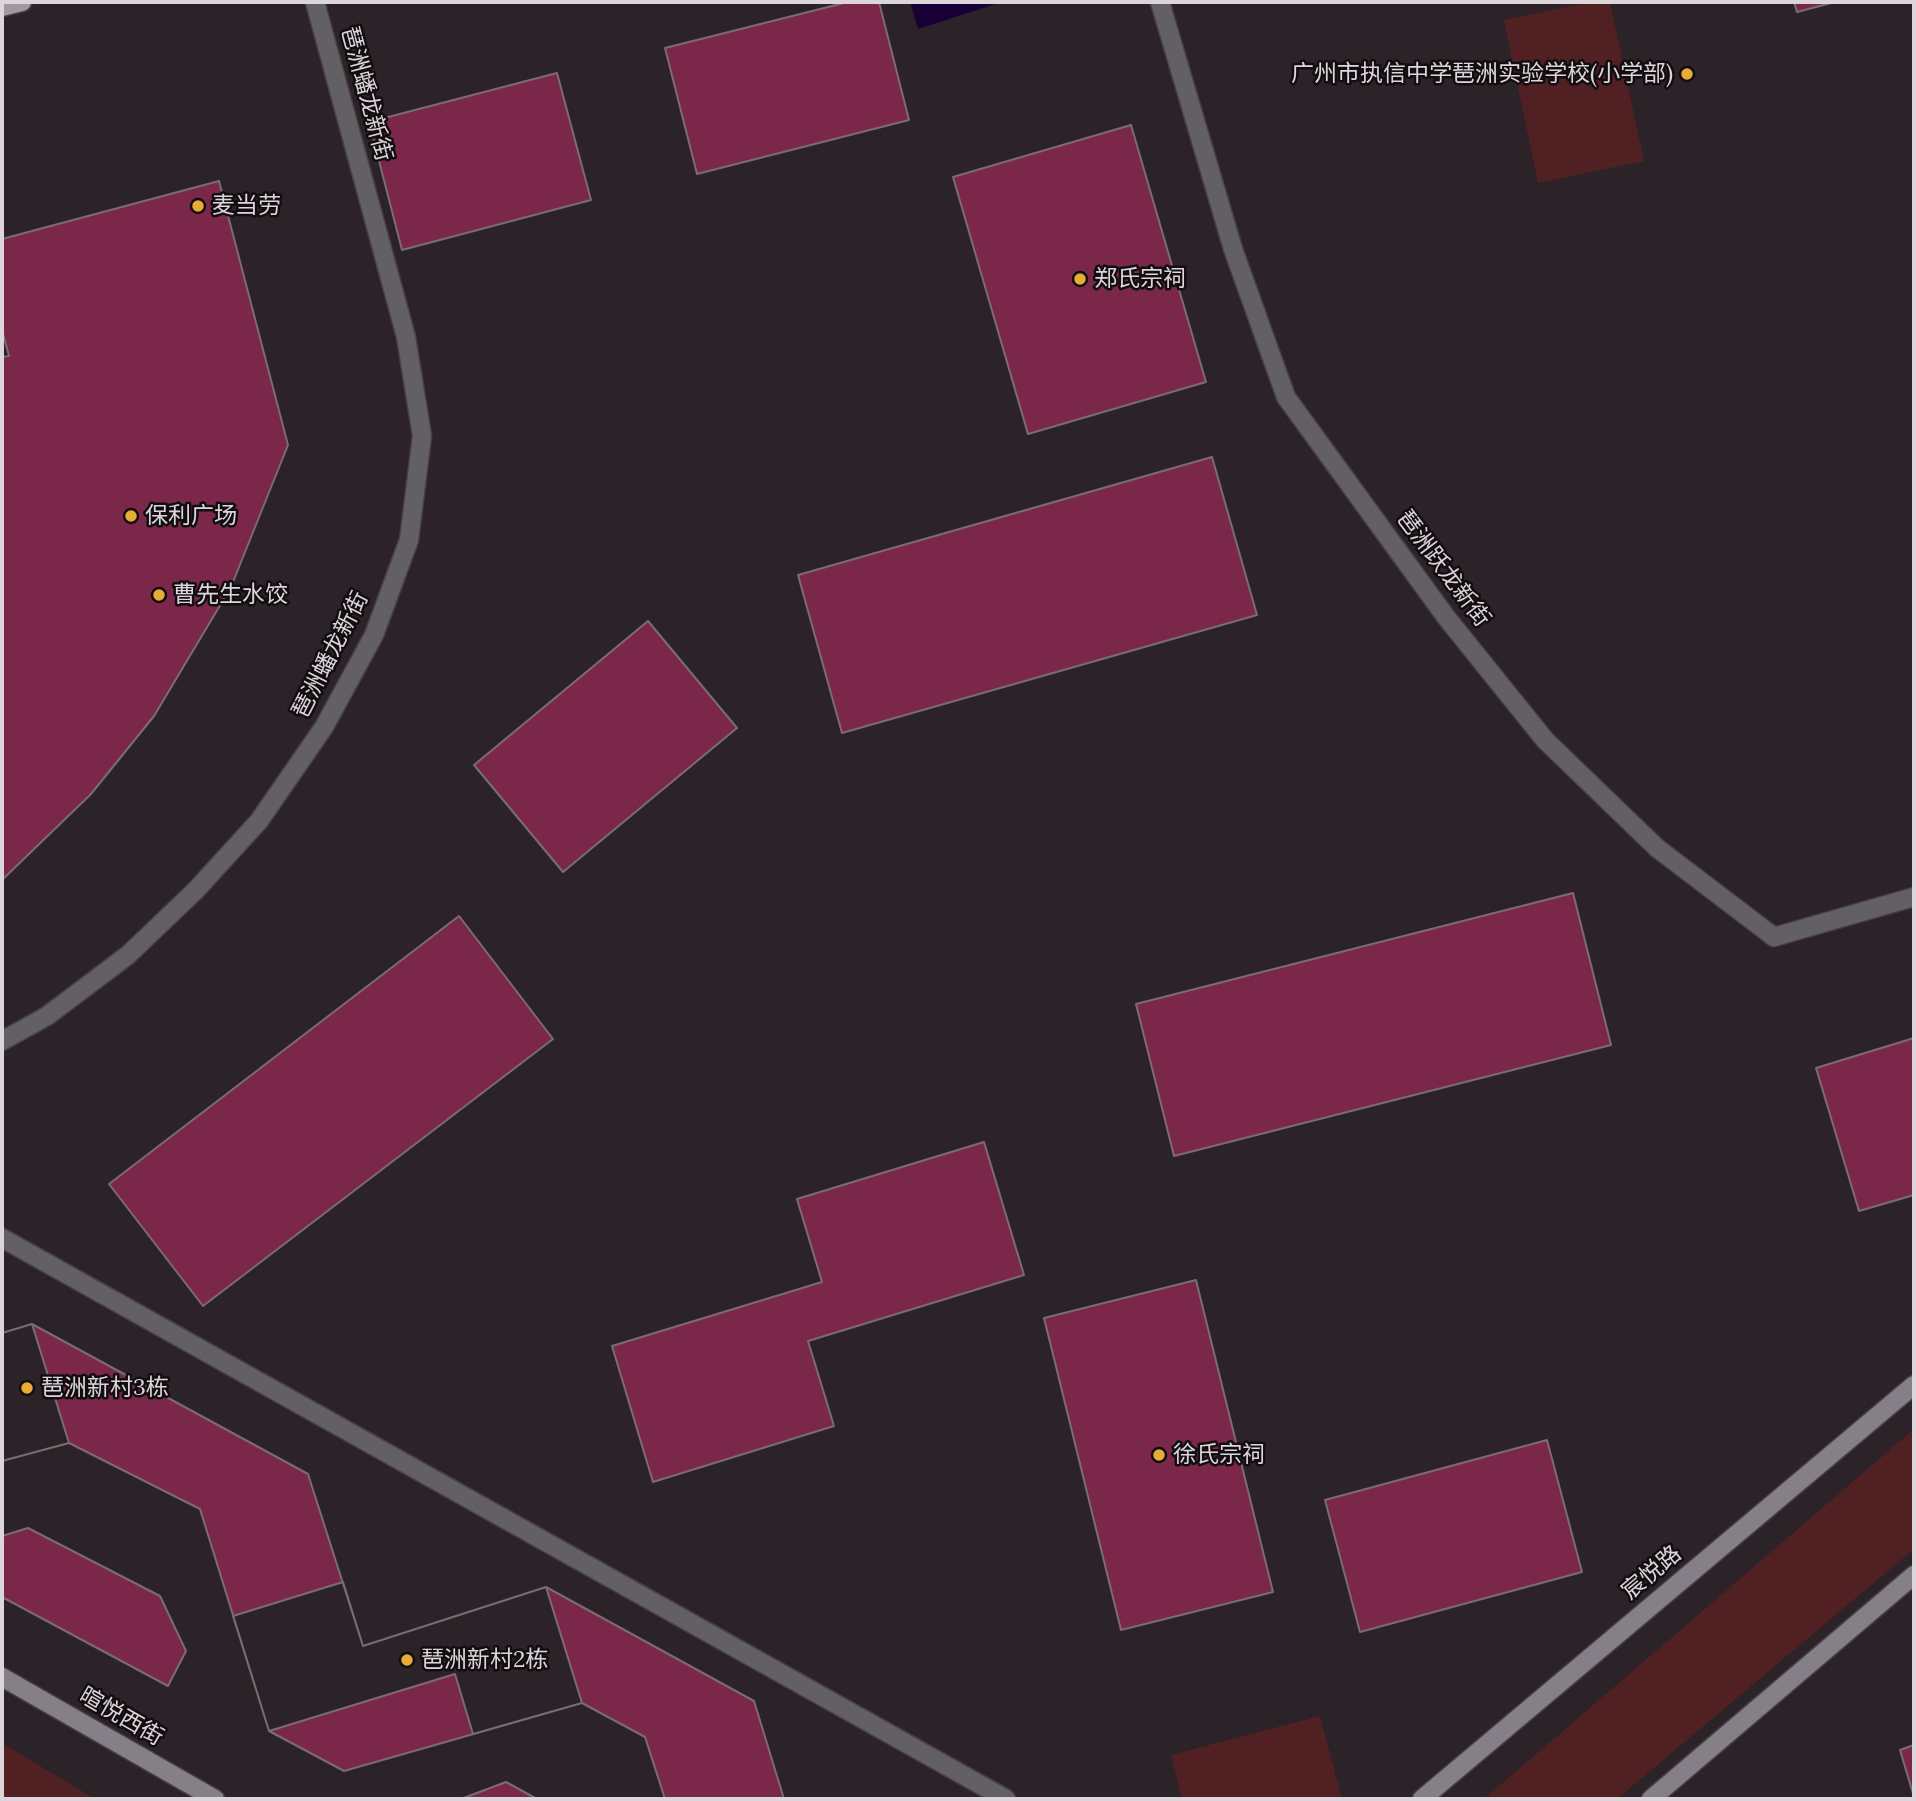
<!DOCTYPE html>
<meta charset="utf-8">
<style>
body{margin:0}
#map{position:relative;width:1916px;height:1801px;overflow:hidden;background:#2c2329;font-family:Lora,serif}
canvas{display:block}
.frame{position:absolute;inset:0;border:4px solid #dcd6da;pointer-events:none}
</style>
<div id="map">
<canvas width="1916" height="1801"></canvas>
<div class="frame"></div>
</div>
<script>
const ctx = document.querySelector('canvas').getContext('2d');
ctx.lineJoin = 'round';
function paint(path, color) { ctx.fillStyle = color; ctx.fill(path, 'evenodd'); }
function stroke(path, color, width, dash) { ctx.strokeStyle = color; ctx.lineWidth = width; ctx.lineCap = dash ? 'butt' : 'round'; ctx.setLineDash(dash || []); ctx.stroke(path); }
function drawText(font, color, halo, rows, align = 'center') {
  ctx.font = font + ' Lora,"Noto Sans SC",serif'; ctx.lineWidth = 5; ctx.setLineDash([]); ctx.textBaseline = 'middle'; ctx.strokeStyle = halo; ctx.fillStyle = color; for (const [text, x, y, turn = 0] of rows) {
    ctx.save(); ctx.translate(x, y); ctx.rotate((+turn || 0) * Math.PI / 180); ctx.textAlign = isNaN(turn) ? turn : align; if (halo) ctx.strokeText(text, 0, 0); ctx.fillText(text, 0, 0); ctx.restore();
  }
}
paint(new Path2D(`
 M1592,2h18l34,159 -106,22 -34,-163z
 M1914,1429v120l-297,250h-133z
 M1320,1716l22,83h-160l-11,-44z
 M2,1743l93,56h-93z`), '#512023');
paint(new Path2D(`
 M910,2h92l-84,27z`), '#170035');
const building = new Path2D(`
 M848,2h31l30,118 -212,54 -32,-126z
 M1794,2h41l-38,10z
 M557,73l34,127 -189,50 -33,-128z
 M1131,125l75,257 -178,52 -75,-257z
 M219,181l69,264 -57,142 -77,129 -63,78 -89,86v-523l7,-1 -7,-26v-91z
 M1212,457l45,158 -415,118 -44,-158z
 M648,621l89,107 -174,144 -89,-107z
 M1573,893l38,152 -437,111 -38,-152z
 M459,916l94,123 -350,267 -94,-122z
 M1914,1038v157l-55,16 -43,-143z
 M984,1142l40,133 -216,66 26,85 -181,56 -41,-136 210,-64 -25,-83z
 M1196,1280l77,312 -152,38 -77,-312z
 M32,1324l37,119 -67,18v-128z
 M32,1324l276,150 55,172 183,-59 208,114 30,98h-119l-20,-62 -63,-34 -238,68 -75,-40 -69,-222 -131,-66 -67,18v-128z
 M1547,1440l35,132 -222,60 -35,-132z
 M28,1528l132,68 26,55 -18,35 -166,-89v-61z
 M343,1582l20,64 183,-59 36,116 -109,31 -18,-60 -186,57 -36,-115z
 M1914,1745v52l-14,-47z
 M506,1782l31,17h-76z`);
paint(building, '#7a274a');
stroke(building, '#7a6c70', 2);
const street = new Path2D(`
 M1160,2l73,247 53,148 160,220 99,123 112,108 117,89 140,-40
 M2,1041l45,-25 81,-61 68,-65 63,-69 65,-94 50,-92 35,-95 13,-104 -16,-99 -91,-335
 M2,1238l1004,561`);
const secondary = new Path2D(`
 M2,1677l213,122
 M1422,1799l492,-414
 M1651,1799l263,-224`);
const primary = new Path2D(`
 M2,7l20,-5`);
stroke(street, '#484045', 21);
stroke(secondary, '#484045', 21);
stroke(primary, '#484045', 21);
stroke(street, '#636064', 18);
stroke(secondary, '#858087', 18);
stroke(primary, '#a099a2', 18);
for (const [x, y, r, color] of [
 [1687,74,7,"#e7ac36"],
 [198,206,7,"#e7ac36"],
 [1080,279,7,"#e7ac36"],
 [131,516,7,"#e7ac36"],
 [159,595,7,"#e7ac36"],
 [27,1388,7,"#e7ac36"],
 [1159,1455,7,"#e7ac36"],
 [407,1660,7,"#e7ac36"]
]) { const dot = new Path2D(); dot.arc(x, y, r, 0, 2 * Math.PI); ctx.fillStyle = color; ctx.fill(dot); stroke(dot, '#120e10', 2.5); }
drawText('23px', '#dcd6da', '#120e10', [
 ["广州市执信中学琶洲实验学校(小学部)",1673,74,"right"],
 ["麦当劳",212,206],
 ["郑氏宗祠",1094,279],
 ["保利广场",145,516],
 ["曹先生水饺",173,595],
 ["琶洲新村3栋",41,1388],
 ["徐氏宗祠",1173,1455],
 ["琶洲新村2栋",421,1660]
], 'left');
drawText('23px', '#dcd6da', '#120e10', [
 ["琶洲蟠龙新街",366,94,75],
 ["琶洲跃龙新街",1443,569,53],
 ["琶洲蟠龙新街",331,655,-63],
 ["宸悦路",1652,1573,-40],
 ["暄悦西街",121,1717,30]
]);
</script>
